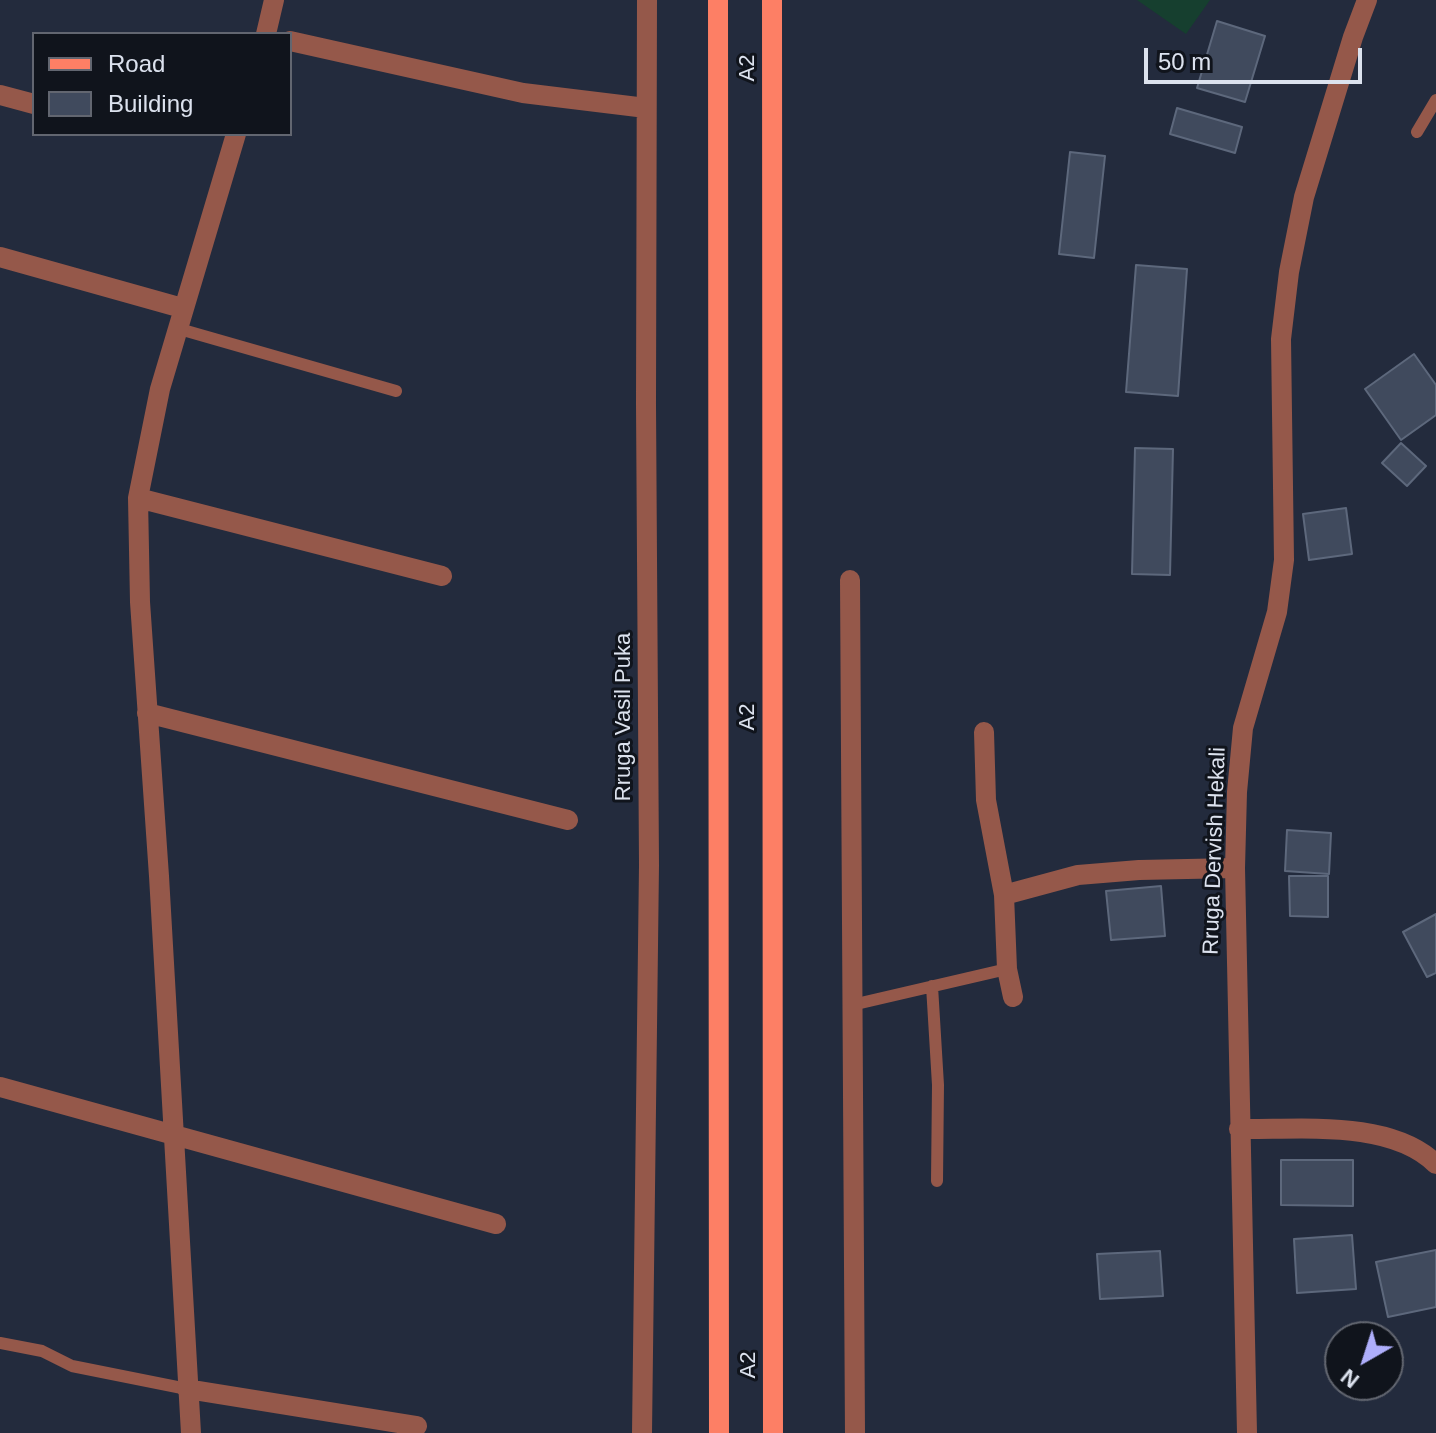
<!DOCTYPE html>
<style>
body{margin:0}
#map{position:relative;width:1436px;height:1433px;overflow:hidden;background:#232b3d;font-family:Arial,sans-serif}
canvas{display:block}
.legend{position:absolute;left:32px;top:32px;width:260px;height:104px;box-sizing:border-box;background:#10141c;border:2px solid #626670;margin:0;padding:10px 14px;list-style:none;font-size:24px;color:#dce2ee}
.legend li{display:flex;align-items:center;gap:16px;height:40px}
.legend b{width:40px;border:2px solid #626670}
.north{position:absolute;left:1324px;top:1321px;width:80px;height:80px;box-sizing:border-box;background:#10141c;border:2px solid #626670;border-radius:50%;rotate:219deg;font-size:22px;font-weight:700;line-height:32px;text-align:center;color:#dce2ee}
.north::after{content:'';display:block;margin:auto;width:28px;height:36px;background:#aeaefb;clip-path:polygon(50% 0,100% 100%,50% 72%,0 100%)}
.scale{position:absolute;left:1144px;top:48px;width:218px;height:36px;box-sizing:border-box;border:4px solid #dce2ee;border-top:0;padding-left:10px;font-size:24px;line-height:28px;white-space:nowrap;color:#dce2ee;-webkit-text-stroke:6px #10141c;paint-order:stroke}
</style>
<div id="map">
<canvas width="1436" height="1433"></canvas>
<ul class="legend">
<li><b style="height:10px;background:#fd7f65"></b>Road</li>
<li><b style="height:22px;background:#404a5d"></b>Building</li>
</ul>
<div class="north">N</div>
<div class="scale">50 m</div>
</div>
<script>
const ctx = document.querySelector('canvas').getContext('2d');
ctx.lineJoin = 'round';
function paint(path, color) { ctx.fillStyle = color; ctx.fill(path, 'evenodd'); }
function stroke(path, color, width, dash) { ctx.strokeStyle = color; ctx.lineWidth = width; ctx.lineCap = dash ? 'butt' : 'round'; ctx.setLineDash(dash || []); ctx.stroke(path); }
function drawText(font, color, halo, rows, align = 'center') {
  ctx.font = font + ' Arial,sans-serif'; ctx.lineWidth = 6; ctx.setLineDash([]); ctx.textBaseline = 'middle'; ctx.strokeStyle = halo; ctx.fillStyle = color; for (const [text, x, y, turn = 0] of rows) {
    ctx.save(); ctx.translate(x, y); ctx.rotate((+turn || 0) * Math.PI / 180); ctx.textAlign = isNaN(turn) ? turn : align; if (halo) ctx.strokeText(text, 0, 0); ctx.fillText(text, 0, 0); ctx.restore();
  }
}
paint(new Path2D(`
 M1137,0h73l-24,34z`), '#163f2f');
const building = new Path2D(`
 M1217,21l48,15 -20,66 -48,-14z
 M1177,108l65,19 -7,26 -65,-19z
 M1070,152l35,4 -11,102 -35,-4z
 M1136,265l51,4 -9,127 -52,-4z
 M1414,354l22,31v30l-35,25 -36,-51z
 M1401,443l25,23 -19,20 -25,-23z
 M1135,448l38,1 -3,126 -38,-1z
 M1346,508l6,46 -43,6 -6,-46z
 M1287,830l44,3 -2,41 -44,-3z
 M1289,876h39v41l-38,-1z
 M1161,886l4,50 -54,4 -5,-49z
 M1436,914v59l-9,4 -24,-45z
 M1281,1160h72v46l-72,-1z
 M1352,1235l4,54 -59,4 -3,-54z
 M1436,1250v57l-48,10 -12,-55z
 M1160,1251l3,45 -63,3 -3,-45z`);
paint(building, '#404a5d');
stroke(building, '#5d687c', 2);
stroke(new Path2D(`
 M1417,132l19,-32
 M176,328l220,63
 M932,986l6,99 -1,96
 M852,1005l155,-36
 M0,1343l42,8 30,15 115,23`), '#95584a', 12);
stroke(new Path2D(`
 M266,34l8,-34
 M290,41l233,52 123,15
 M0,95l34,9
 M0,257l182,51
 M138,498l304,78
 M850,580l5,853
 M147,713l421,107
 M984,732l2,68 18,95 3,74 6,28
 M1004,895l74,-20 61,-5 96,-2
 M0,1087l496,137
 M1239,1129c61,1 151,-10 197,35
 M187,1389l230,37
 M191,1433l-32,-557 -19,-274 -2,-104 22,-109 76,-255
 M642,1433l7,-568 -3,-461 1,-404
 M1247,1433l-12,-565 2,-76 6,-64 34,-116 7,-52 -3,-221 8,-67 15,-75 49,-160 14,-37`), '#95584a', 20);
stroke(new Path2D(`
 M718,0l1,1433
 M772,0l1,1433`), '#fd7f65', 20);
drawText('22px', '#dce2ee', '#10141c', [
 ["A2",748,68,-90],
 ["Rruga Vasil Puka",624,717,-90],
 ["A2",748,717,-90],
 ["Rruga Dervish Hekali",1215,851,-88],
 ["A2",749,1365,-90]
]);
</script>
